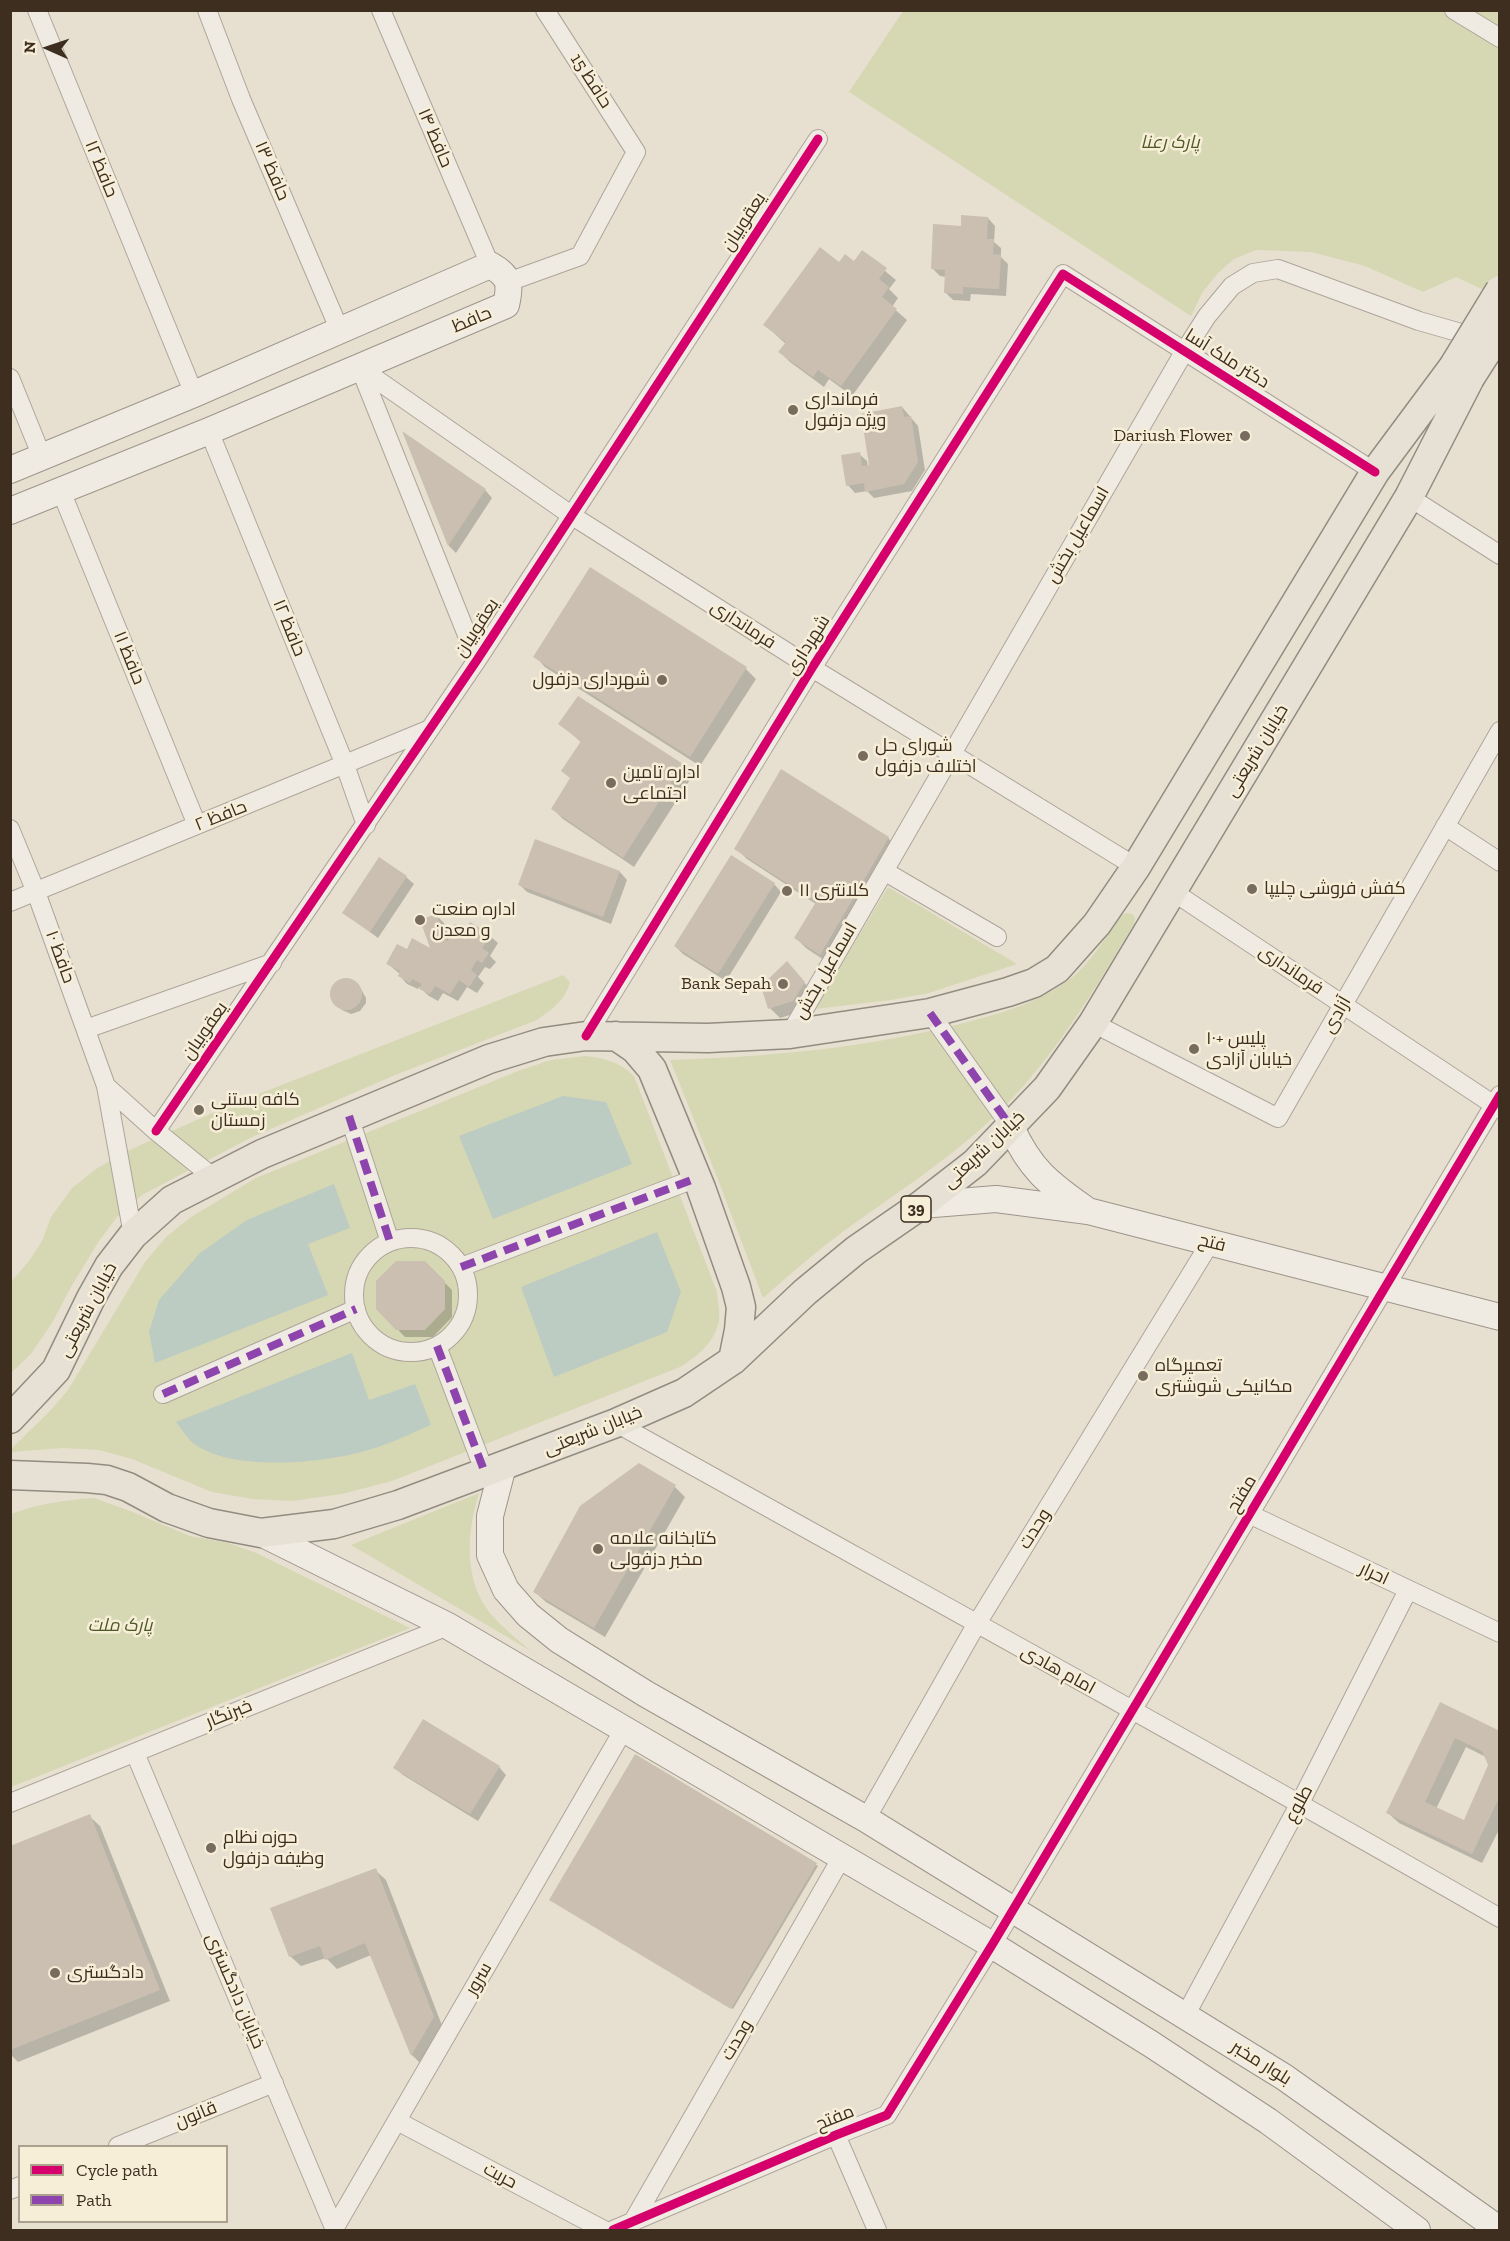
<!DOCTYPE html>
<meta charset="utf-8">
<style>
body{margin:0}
#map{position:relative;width:1510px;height:2241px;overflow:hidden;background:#e7e0d1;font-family:"Zilla Slab",serif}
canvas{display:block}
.frame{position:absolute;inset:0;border:12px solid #3d2e20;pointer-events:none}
.legend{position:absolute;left:18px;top:2145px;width:210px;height:78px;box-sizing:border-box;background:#f7eed8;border:2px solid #ada18e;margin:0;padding:8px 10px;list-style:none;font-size:18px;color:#3d2e20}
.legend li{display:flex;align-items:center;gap:12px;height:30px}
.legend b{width:30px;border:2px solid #ada18e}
.north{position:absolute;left:18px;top:18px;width:60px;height:60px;-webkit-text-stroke:4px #f7eed8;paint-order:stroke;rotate:273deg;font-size:16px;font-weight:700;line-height:24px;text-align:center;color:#3d2e20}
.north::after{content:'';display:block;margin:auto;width:21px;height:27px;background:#3d2e20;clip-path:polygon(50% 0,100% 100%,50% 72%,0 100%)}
</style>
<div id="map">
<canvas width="1510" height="2241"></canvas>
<div class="frame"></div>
<ul class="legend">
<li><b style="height:8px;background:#d6006c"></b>Cycle path</li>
<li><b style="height:8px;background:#8e44ad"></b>Path</li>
</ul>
<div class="north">N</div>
</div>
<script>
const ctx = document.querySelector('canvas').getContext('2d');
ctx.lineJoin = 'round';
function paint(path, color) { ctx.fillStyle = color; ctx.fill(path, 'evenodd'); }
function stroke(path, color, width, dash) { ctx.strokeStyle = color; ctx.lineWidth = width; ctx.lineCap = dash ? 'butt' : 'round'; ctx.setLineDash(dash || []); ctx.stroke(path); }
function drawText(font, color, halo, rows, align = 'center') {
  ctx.font = font + ' "Zilla Slab",Cairo,serif'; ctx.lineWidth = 5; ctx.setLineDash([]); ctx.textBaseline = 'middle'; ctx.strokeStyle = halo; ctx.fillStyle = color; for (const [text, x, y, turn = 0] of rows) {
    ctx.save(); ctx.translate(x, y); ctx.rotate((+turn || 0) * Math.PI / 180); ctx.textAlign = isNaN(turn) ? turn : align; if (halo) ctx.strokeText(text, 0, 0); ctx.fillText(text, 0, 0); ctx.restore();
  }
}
paint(new Path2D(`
 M903,11h596v286l-43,-20 -33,15 -58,-26 -54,-14 -55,-2 -22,9 -16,14 -16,20 -11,23 -342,-224z
 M888,887l129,77 -88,29 -38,7 -76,9z
 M1126,913l6,1 3,4 -1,6c-39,65 -80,134 -135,188 -49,48 -108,84 -163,125 -25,19 -49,40 -73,61l-46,-121 -47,-117c97,-3 195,-12 290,-36 38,-10 77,-20 109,-44 21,-16 37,-43 52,-64z
 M563,975l7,7c-5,19 -18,27 -33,38l-142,55 -145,63 -108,57 -25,22 -18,24 -28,46 -19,36 -21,31 -20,19v-91l18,-21 13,-20 9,-24 21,-29 24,-19 29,-17 103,-46z
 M585,1056c19,2 35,6 49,20l83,216c1,9 3,20 2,29 -5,22 -21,35 -39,46l-288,114 -50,13 -50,7 -40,-2 -40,-7 -80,-33 -33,-9 -36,-2 -52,4v-3l38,-37 19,-22 77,-128 21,-25 25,-20 65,-39 262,-107 33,-11z
 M479,1493c-12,38 -16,86 11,120 12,14 27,26 41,38l-180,-106z
 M94,1498l36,13 60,25 38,7 26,9 156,76 -399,159v-273c27,-10 54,-14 83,-16z`), '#d6d7b3');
paint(new Path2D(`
 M563,1096l43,6 26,62 -139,55 -34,-83z
 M334,1184l16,44 -42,16 20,51 -173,68 -6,-31 10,-32 41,-47 47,-33z
 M657,1232l24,60 -14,40 -113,45 -33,-90z
 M352,1353l17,47 46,-16 16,41c-19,8 -39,18 -59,24 -44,14 -140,24 -179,-6 -6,-5 -12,-15 -17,-21z`), '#bcccc2');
paint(new Path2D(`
 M988,218l7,8 -1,16 7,6v9l7,7 -2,32 -35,-2 -1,7 -17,-1 -8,-8 1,-15 -6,-1 -7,-7 29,-41z
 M862,252l34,28 -7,9 9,9 -6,9 15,13 -55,76 -23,-17 -5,8 -34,-25 -10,-10 6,-8 -21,-19 75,-61 14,-1z
 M902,407l16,19 7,44 -13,21 -38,7 -7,-7 -12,2 -7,-8 11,-31 8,7 2,12z
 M405,435l80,55 7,8 -36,55 -7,-7z
 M535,656l211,13 10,10 -56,87 -155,-99z
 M578,698l105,67 10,10 -59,92 -71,-48 -10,-10 18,-30 10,-37 -21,-18z
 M888,838l10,10 -68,116 -24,-16 -10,-10 20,-34 -69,-45 -11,-11z
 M536,841l84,31 7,8 -16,44 -84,-32 -7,-7z
 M406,877l8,7 -36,54 -34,-25z
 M774,884l7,8 -55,89 -43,-27 -8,-8z
 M436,915l8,8 6,17 40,-4 8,7 -8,13 6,6 -6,7 -5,-2 -7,10 6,6 -7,10 -10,-6 -9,14 -15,-8 -5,8 -9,-5 -10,-9 -1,2 -11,-5 -7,-8v-2l-12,-10 20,-13h25z
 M797,974l17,20 -11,17 -23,7 -10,-10z
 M343,980l9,1 9,8 5,9v5l-6,8 -9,3 -9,-4 -10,-13 4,-13z
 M424,1262l28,28v27l-19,20h-28l-27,-28z
 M675,1487l10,10 -80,140 -59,-35 -11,-10z
 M1440,1704l60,28v96l-18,35 -83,-40 -11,-10zM1466,1747l20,10 4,8 -25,57 -29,-13z
 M636,1756l182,110 -85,143 -181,-108z
 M499,1767l7,8 -28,46 -75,-46 -8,-7z
 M89,1816l11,10 70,175 -152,61 -8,-8v-207z
 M375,1870l11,10 57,148 -21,37 -10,-10 -41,-100 -34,14 -11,-11 -25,8 -11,-10z`), '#0003');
paint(new Path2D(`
 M961,215l27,2 -1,22h7l-1,15 8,1 -2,34 -36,-2v7l-19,-1 1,-23 -14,-1 2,-45 28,2z
 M820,247l19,15 6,-8 9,7 8,-11 25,18 -8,11 10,8 -7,10 15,12 -56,77 -23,-16 -5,7 -35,-25 8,-10 -23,-17z
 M902,406l2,11 7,-1 7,46 -14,22 -39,8 -1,-9 -18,3 -5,-31 19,-3 2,14 7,-1 -8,-51z
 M402,431l84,58 -38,57z
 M590,567l157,100 -57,90 -157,-100z
 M578,696l105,68 -60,94 -72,-49 19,-31 -9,-7 20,-30 -23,-17z
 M781,769l108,68 -69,118 -26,-17 22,-36 -82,-53z
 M535,839l85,32 -17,46 -85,-32z
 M731,855l44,28 -57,91 -44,-28z
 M379,857l28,19 -37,56 -28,-19z
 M436,914l11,28 8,-18 12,5 3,-7 21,13 -9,13 7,5 -7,10 -5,-3 -6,10 6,5 -8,12 -10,-7 -9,14 -15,-8 -5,8 -11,-5 3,-5 -10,-5 -2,4 -12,-7 2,-5 -14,-7 11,-20 10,5 5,-11 18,10 -10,-28z
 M787,961l18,21 -12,19 -25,8 -7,-23z
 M330 994a16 16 0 1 1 32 0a16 16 0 1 1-32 0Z
 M396,1261h29l20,20v28l-20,21h-29l-20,-21v-28z
 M639,1463l37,22 -82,143 -61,-36 47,-86z
 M1440,1702l60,29v65l-28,58 -86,-41zM1455,1738l27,13 6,14 -24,55 -39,-18z
 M423,1719l77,47 -30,48 -77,-46z
 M635,1754l182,109 -86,146 -182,-109z
 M90,1814l70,176 -150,60v-204z
 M376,1868l58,149 -23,39 -46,-113 -40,17 -5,-14 -31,11 -19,-49z`), '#cbbfb2');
const street = new Path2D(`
 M37,10l157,384
 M207,10l34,89 99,232
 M381,10l109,255
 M1454,10l46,28
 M508,282l72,-26 56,-104 -91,-142
 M360,368l211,147 241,153 324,199
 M360,368l117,292
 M10,378l32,79
 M209,431l136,334 21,60
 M61,491l136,334
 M1409,497l91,58
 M1445,826l55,36
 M10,829l26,63 70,194 27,149
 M884,871l113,66
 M1172,891l328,218
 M10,902l420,-173
 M930,1013l81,114
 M1093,1023l185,95 222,-387
 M86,1029l186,-66
 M790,1034l394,-682 23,-36 25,-30 21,-13 25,-4 141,52 63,18
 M586,1036l226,-368 251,-394 312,198
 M106,1086l50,45 58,47
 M349,1116l41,126
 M156,1131l321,-471 341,-521
 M354 1295a57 57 0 1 1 114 0a57 57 0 1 1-114 0Z
 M461,1267l236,-89
 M437,1346l48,127
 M163,1394l193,-85
 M616,1423c294,164 591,326 884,495
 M1249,1514l251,119
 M135,1753l200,477
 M10,1803l438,-177
 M866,1819l110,-194 234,-382
 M1185,2016l115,-213 108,-213
 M397,2121l207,109
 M836,2135l41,95
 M118,2146l156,-63
 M10,2190l10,-4
 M632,2223l210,-366
 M334,2229l290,-500
 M613,2230l223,-95 51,-20 105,-170 508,-850`);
const secondary = new Path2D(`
 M10,470l184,-76 296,-129c20,11 21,19 16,40l-297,126 -199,80
 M1011,1127c19,42 37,56 74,82
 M921,1205l75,-6 92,12 412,106
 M503,1466l-13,50v39l16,35 22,25 31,25 87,54 220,125 418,258 216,153
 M261,1533l187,93 544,319 159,99 117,77 149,109`);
const primary = new Path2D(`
 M616,1036l19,13 17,20 49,119 35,99 5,20 -2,23 -6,30
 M10,1419l46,-49 35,-72 18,-32 24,-31 39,-35 90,-46 227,-95 55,-17 42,-6 122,2 82,-4 140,-21 78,-21 26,-9 23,-14 40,-45 39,-57 239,-395 78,-105
 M10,1475l77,3 20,2 21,7 39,21 42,15 52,10 73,-9 64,-19 218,-82 68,-30 49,-33 72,-68 51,-42 65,-45 54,-42 72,-75 46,-65 316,-526 61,-119`);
stroke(street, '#ada599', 20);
stroke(secondary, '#9c958a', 28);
stroke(primary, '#928b80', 31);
stroke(street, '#efebe3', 18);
stroke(secondary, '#efebe3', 26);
stroke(primary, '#e6e1d4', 28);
const primaryBridge = new Path2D(`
 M1453,367l47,-77
 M1470,378l30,-47`);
stroke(primaryBridge, '#928b80', 31, []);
stroke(primaryBridge, '#e6e1d4', 28);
stroke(new Path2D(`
 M930,1013l81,114
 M349,1116l41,126
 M461,1267l236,-89
 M437,1346l48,127
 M163,1394l193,-85`), '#8e44ad', 8, [15, 8]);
stroke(new Path2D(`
 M586,1036l226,-368 251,-394 312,198
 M156,1131l321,-471 341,-521
 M613,2230l223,-95 51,-20 105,-170 508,-850`), '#d6006c', 9);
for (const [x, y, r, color] of [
 [793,410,6,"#786c5e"],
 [1245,436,6,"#786c5e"],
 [662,680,6,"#786c5e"],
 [863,756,6,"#786c5e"],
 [611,783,6,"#786c5e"],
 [1252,889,6,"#786c5e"],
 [787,891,6,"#786c5e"],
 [420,920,6,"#786c5e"],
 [783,984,6,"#786c5e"],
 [1194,1049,6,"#786c5e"],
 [199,1110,6,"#786c5e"],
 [1143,1376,6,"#786c5e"],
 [598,1549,6,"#786c5e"],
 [211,1848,6,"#786c5e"],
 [55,1973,6,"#786c5e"]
]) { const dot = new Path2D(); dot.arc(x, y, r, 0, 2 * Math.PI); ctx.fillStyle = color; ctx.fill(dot); stroke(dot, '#f7eed8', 2); }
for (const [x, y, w] of [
 [916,1209,30]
]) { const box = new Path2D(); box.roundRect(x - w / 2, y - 13, w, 26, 4.5); ctx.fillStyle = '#f7eed8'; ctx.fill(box); stroke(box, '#3d2e20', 1.5); }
drawText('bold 16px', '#3d2e20', null, [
 ["39",916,1209]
]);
drawText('18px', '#3d2e20', '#f7eed8', [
 ["حافظ 15",591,81,57],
 ["حافظ ۱۴",435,138,67],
 ["حافظ ۱۲",101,169,68],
 ["حافظ ۱۳",272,171,67],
 ["یعقوبیان",744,222,-57],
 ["حافظ",472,320,-23],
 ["دکتر ملک آسا",1227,359,32],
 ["اسماعیل بخش",1078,535,-60],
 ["فرمانداری",743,625,33],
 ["حافظ ۱۲",289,628,68],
 ["یعقوبیان",477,628,-57],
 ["شهرداری",808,645,-58],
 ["حافظ ۱۱",129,658,68],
 ["خیابان شریعتی",1257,751,-59],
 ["حافظ ۲",221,816,-22],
 ["حافظ ۱۰",60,957,70],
 ["فرمانداری",1291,970,34],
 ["اسماعیل بخش",826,971,-60],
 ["آزادی",1337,1015,-60],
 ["یعقوبیان",205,1031,-55],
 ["خیابان شریعتی",984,1150,-43],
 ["فتح",1212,1243,14],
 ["خیابان شریعتی",88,1310,-62],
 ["خیابان شریعتی",593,1431,-22],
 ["مفتح",1242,1494,-59],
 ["وحدت",1035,1529,-58],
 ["احرار",1374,1574,25],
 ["امام هادی",1058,1670,29],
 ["خبرنگار",229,1714,-22],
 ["طلوع",1299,1804,-62],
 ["سرور",479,1979,-60],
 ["خیابان دادگستری",235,1991,67],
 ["وحدت",737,2040,-60],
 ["بلوار مخبر",1261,2063,32],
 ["قانون",196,2115,-22],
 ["مفتح",835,2118,-22],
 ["حریت",500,2176,28]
]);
drawText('italic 18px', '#4d5a26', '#f7eed8', [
 ["پارک رعنا",1170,143],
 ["پارک ملت",120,1626]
]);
drawText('18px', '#3d2e20', '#f7eed8', [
 ["فرمانداری",805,400],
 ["ویژه دزفول",805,421],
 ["Dariush Flower",1233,436,"right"],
 ["شهرداری دزفول",650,680,"right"],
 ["شورای حل",875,746],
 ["اختلاف دزفول",875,767],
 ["اداره تامین",623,773],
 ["اجتماعی",623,794],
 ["کفش فروشی چلیپا",1264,889],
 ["کلانتری ۱۱",799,891],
 ["اداره صنعت",432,910],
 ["و معدن",432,931],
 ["Bank Sepah",771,984,"right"],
 ["پلیس +۱۰",1206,1039],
 ["خیابان آزادی",1206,1060],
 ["کافه بستنی",211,1100],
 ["زمستان",211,1121],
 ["تعمیرگاه",1155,1366],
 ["مکانیکی شوشتری",1155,1387],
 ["کتابخانه علامه",610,1539],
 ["مخبر دزفولی",610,1560],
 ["حوزه نظام",223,1838],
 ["وظیفه دزفول",223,1859],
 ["دادگستری",67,1973]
], 'left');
</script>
